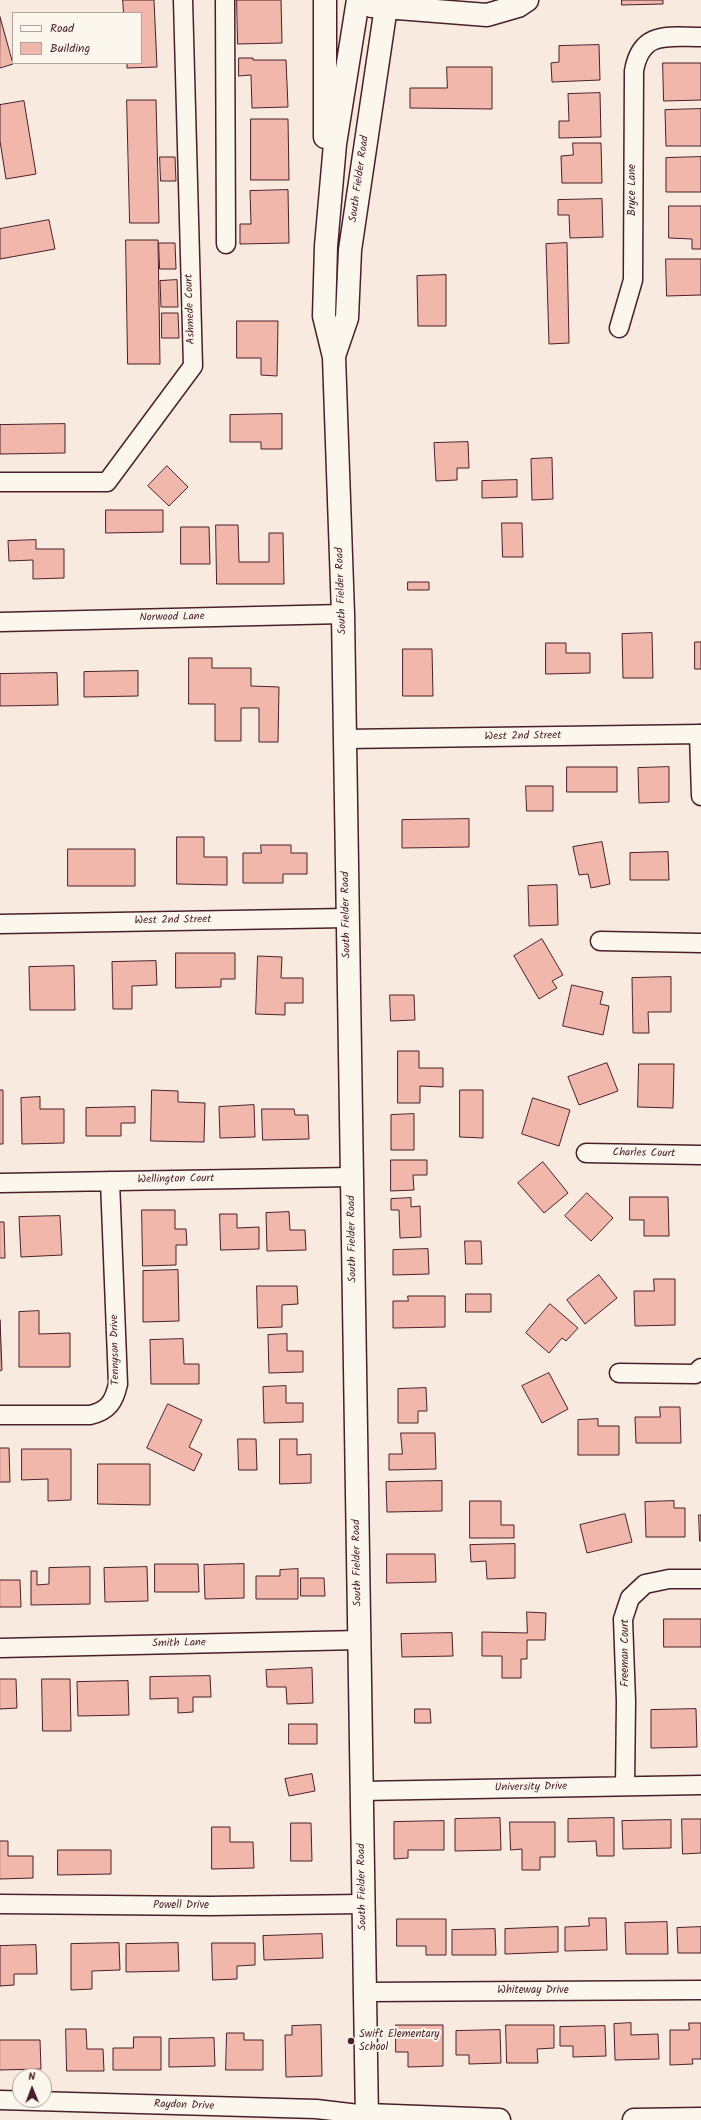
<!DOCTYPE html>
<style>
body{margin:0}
#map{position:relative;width:701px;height:2120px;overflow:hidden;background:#f9eadf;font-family:Kalam,sans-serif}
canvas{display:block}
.legend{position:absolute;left:12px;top:12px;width:130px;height:52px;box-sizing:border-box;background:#fbf7ec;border:1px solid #b4a19f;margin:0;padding:5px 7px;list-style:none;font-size:12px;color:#4a1f2b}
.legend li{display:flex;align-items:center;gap:8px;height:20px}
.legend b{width:20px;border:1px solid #b4a19f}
.north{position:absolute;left:12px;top:2068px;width:40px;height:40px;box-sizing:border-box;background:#fbf7ec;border:1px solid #b4a19f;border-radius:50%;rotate:359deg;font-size:11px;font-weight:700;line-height:16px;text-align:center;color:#4a1f2b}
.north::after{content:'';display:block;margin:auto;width:14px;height:18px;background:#4a1f2b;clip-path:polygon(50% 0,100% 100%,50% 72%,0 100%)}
</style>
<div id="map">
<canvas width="701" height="2120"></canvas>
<ul class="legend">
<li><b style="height:5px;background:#fbf7ec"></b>Road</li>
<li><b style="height:11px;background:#f1b7ab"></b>Building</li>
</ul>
<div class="north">N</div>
</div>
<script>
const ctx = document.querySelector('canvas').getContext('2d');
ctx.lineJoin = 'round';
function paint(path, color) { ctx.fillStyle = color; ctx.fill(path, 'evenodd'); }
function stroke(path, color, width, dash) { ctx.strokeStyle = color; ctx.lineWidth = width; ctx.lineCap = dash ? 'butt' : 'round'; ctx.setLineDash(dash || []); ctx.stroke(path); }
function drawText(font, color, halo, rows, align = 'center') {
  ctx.font = font + ' Kalam,sans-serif'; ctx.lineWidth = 4; ctx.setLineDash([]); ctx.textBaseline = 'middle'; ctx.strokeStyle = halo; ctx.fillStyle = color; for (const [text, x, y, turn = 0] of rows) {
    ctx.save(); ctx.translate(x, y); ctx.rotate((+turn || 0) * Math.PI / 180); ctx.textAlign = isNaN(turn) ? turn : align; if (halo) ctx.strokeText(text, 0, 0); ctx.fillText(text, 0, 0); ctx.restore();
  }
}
const building = new Path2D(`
 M123,0h31l3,67 -30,1v-5h14v-50h-17z
 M237,0h44l1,43 -44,1z
 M622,0h41v4l-41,1z
 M0,17l13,47 -13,4z
 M599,45l1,35 -48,2 -1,-19 8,-1v-16z
 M239,58h14v2h33l2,47 -36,1 -1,-33 -12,1z
 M663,63h38v37l-37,1z
 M447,67h45v42l-82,-1v-20h37z
 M600,93l1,44 -42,1v-17h10l-1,-27z
 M127,100h29l3,123h-29z
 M24,101l12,73 -30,5 -6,-38v-36z
 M701,109v37h-35l-1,-36z
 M251,119h37l1,61h-38z
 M573,143h28l1,40h-40l-1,-27 12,-1z
 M160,157h15l1,24h-15z
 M701,157v35h-35v-34z
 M288,190l1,53 -49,1v-20h11l-1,-33z
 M602,199l1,38 -33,1 -1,-23h-11v-15z
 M669,206h32v43h-9v-10l-23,-1z
 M49,220l6,29 -55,10v-30z
 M126,240h32l2,124h-32z
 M159,243h16l1,26h-16z
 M567,243l2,100 -20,1 -3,-100z
 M666,259h35v36l-34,1z
 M446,275v51h-28l-1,-50z
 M177,280l1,27h-17l-1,-26z
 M162,313h16l1,25h-17z
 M237,321h41l-1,55 -16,-1v-17h-24z
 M282,414v35h-21v-7h-31v-27z
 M65,424v29l-65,1v-29z
 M468,442l1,26h-12v12l-21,1 -2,-38z
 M552,458l1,41 -21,1 -1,-41z
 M167,466l21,21 -19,19 -21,-20z
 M517,480v17l-35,1v-17z
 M106,510h57v22l-57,1z
 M502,523h20l1,34h-20z
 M216,525h22l1,37h30v-29h14l1,51h-67z
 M181,527h28l1,37h-29z
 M36,540v9h28v29l-31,1v-19l-24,1 -1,-20z
 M408,582h21v8h-21z
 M652,633l1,45h-30l-1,-44z
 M695,642h6v27h-6z
 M546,643h20v10h24v20l-44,1z
 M403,649h29l1,47h-30z
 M189,658h23v10h39v18l28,1 -1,55h-19v-34h-18v33h-26v-37h-26z
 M138,671v25l-54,1v-25z
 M57,673l1,32 -58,1v-32z
 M567,767h50v25h-50z
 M669,767v35l-30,1 -1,-35z
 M526,786h27v25h-26z
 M469,819v28l-67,1v-28z
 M177,837h27v20h23v28l-50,-1z
 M602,842l8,42 -19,4 -3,-14 -9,1 -6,-28z
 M261,845h30v8h16v21h-24v9h-40v-30h18z
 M68,849h67v37h-67z
 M668,852l1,28h-39v-27z
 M557,885l1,40 -29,1 -1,-40z
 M542,939l21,36 -11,6 5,7 -18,11 -25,-43z
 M176,953h59v26h-14v8l-45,1z
 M258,956l24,1 -1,21h22v25h-18v12l-29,-1z
 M156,961l1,24 -25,1v23h-19l-1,-47z
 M74,966l1,44h-45l-1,-43z
 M671,977v35h-23l1,21h-16l-1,-55z
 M572,985l31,7 -3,12 9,2 -6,29 -40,-9z
 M390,995h24l1,25 -24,1z
 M398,1051h21v17h24v19l-23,-1v17h-22z
 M607,1063l11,28 -39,14 -11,-28z
 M639,1064h35l-1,44 -35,-1z
 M0,1090h3v54h-3z
 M152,1090l26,1v11l27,1 -1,39 -53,-1z
 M460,1090h23v48l-23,-1z
 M40,1097v12h24v34l-42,1 -1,-46z
 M533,1098l37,12 -11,36 -37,-12z
 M254,1105l1,32 -35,1 -1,-31z
 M135,1107v16h-14v13h-35v-28z
 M262,1109h32l1,6h13l1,24 -46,1z
 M414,1114v36h-23v-35z
 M391,1160h36v15h-14l1,15 -23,1z
 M543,1162l25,31 -24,20 -26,-30z
 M587,1193l26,25 -22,23 -26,-25z
 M630,1197h38l1,39h-25v-16h-14z
 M411,1198v9l9,-1 1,31 -21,1 -1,-28h-8v-11z
 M142,1210h33v19h11l1,16h-11v20l-33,1z
 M289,1212l1,18h15l1,20 -39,1 -1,-38z
 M220,1214h17v14l22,-1v22l-38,1z
 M60,1216l2,39 -41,2 -2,-40z
 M0,1222h4l1,36h-5z
 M465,1241h16l1,23h-16z
 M428,1249l1,25 -36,1v-25z
 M178,1270l1,51 -36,1v-51z
 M599,1275l18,23 -32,26 -18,-24z
 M654,1279h21v46l-40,1 -1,-35h20z
 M257,1286h40l1,18 -16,1v22l-24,1z
 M466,1294h25v18h-25z
 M408,1296h37v31l-52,1v-27h15z
 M550,1304l28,24 -12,13 -4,-3 -13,15 -23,-20z
 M39,1311v23l31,-1v34h-51v-55z
 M0,1320l2,50 -2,1z
 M287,1334v17h16v21l-34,1 -1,-38z
 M183,1339l1,25h15v20h-48l-1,-44z
 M549,1373l19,36 -26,14 -20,-37z
 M286,1386v17h17v19l-39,1 -1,-36z
 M426,1388l1,23h-9v12h-20v-34z
 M168,1404l34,16 -13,27 13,7 -8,17 -47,-23z
 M660,1407h20l1,36h-45l-1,-26h25z
 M598,1419v7h21v29h-41v-35z
 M401,1433h34l1,36 -47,1v-16h13z
 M238,1439h18l1,31h-18z
 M280,1439h17v16l14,-1v29l-31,1z
 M0,1448h9l1,34h-10z
 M22,1449h49v51l-23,1v-22l-26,1z
 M98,1464h52v41l-52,-1z
 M442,1481v30l-55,1 -1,-30z
 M470,1501h31v24h13v13h-44z
 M674,1501v7h11v29h-39l-1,-35z
 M625,1514l7,28 -45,11 -7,-28z
 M699,1515h2v26h-1z
 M515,1544v34l-28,1 -1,-18 -15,1 -1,-17z
 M387,1554h48l1,28 -49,1z
 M155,1564h43l1,28h-44z
 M244,1564v34l-39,1 -1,-34z
 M90,1567v37l-59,1v-34h6v14l12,-1v-16z
 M147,1567l1,34 -43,1 -1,-34z
 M298,1569v30h-42v-23h24v-6z
 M301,1578h23l1,18h-24z
 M0,1580h20l1,27h-21z
 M527,1612l19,1 -1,27h-18v19h-6v19h-19v-22h-20v-24l45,1z
 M664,1619h37v28h-37z
 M452,1633l1,23 -51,1 -1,-23z
 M312,1668l1,35 -26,1 -1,-17h-19l-1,-17z
 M210,1676l1,21h-18v15l-15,1v-15l-28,1v-22z
 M0,1679h16l1,29 -17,1z
 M42,1679h28l1,52h-28z
 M128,1681l1,34 -51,1 -1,-34z
 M415,1709h15l1,14h-16z
 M696,1709l1,38 -46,1v-38z
 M289,1724h28v20h-28z
 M312,1774l3,17 -26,5 -4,-17z
 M500,1818l1,32 -46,1v-32z
 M614,1818v38h-17l-1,-15 -28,1v-23z
 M682,1819h19v34l-18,1z
 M671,1820v28l-48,1 -1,-28z
 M444,1821v29h-36v8l-14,1v-37z
 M510,1822h45v35h-15v13h-18v-21l-11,1z
 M291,1823h20l1,38h-21z
 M212,1827h18v15h23l1,26 -42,1z
 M0,1841h8v15h25v22l-33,1z
 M58,1850h53v24l-53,1z
 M589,1918h17l1,32 -42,1v-24l24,-1z
 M397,1919h49v36h-20v-9h-29z
 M667,1922l1,32h-42l-1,-31z
 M558,1927v25l-53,2v-25z
 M701,1927v26h-23l-1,-25z
 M495,1929l1,26h-44v-25z
 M322,1934l1,24 -59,2 -1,-24z
 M119,1943l1,27 -28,1v18l-21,1v-46z
 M178,1943l1,28 -53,1v-28z
 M212,1943h43v22l-18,1v13l-24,1z
 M36,1945l1,29h-23v11l-14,1v-40z
 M631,2023v12l27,-1 1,25 -44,1 -1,-36z
 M689,2023h12v36h-9l1,5 -23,1v-35h19z
 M321,2025l1,51 -36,1 -1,-42h7v-9z
 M396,2025h47v41l-35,1v-15h-12z
 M506,2025h48v23l-17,1 1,14h-31z
 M605,2026l1,30 -33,1v-11h-13v-19z
 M66,2029h20l1,20h16l1,22h-37z
 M500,2030l1,33 -32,1v-9h-13v-24z
 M227,2033h17v7h19v30h-37z
 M134,2037h27v33h-48v-22h20z
 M214,2038l1,28 -46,1v-28z
 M0,2040h40l1,29 -41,1z`);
paint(building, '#f1b7ab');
stroke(building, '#4a1f2b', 1);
const minor = new Path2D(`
 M225,0l1,244
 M619,328l14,-48 1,-209c7,-41 35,-34 67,-34
 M0,482h107l86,-116 -10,-366
 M0,622l343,-8
 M699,734l2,62
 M345,739l356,-5
 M0,924l347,-6
 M600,941l101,2
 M586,1153l115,2
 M0,1183l352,-6
 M619,1373l76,1 6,-6
 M0,1415h90c18,-4 24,-13 28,-31l-8,-203
 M0,1648l359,-8
 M625,1786l1,-85 -3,-82 7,-21 15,-14 24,-5h32
 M361,1791l340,-6
 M0,1904l209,2 154,-2
 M365,1992l336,-2
 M0,2100l316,9 51,6`);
const tertiary = new Path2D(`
 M367,2115l132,5
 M634,2120l67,-1`);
const secondary = new Path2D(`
 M325,0v137
 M358,0l-23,144 -9,102 -2,70 10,41 9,257 24,1506
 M372,6l115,9 31,-9 9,-6
 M334,356l13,-38 3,-68 37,-250
 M440,2120l3,-1`);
stroke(minor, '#4a1f2b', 21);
stroke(tertiary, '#4a1f2b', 25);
stroke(secondary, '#4a1f2b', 25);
stroke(minor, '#fbf7ec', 18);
stroke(tertiary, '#fbf7ec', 22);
stroke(secondary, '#fbf7ec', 22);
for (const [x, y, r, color] of [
 [351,2041,4,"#4a1f2b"]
]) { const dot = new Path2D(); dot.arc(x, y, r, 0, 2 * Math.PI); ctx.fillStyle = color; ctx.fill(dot); stroke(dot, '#fbf7ec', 1.5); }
drawText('11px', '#4a1f2b', '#fbf7ec', [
 ["South Fielder Road",360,179,-82],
 ["Bryce Lane",633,190,-90],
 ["Ashmede Court",191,309,-92],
 ["South Fielder Road",342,591,-92],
 ["Norwood Lane",172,618,-1],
 ["West 2nd Street",523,737,-1],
 ["South Fielder Road",347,915,-91],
 ["West 2nd Street",173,921,-1],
 ["Charles Court",644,1154,1],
 ["Wellington Court",176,1180,-1],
 ["South Fielder Road",353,1239,-91],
 ["Tennyson Drive",116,1350,-91],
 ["South Fielder Road",358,1563,-91],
 ["Smith Lane",179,1644,-1],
 ["Freeman Court",626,1653,-90],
 ["University Drive",531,1788,-1],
 ["South Fielder Road",363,1887,-91],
 ["Powell Drive",181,1906],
 ["Whiteway Drive",533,1991],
 ["Raydon Drive",184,2106,2]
]);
drawText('11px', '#4a1f2b', '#fbf7ec', [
 ["Swift Elementary",359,2035],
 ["School",359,2048]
], 'left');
</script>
